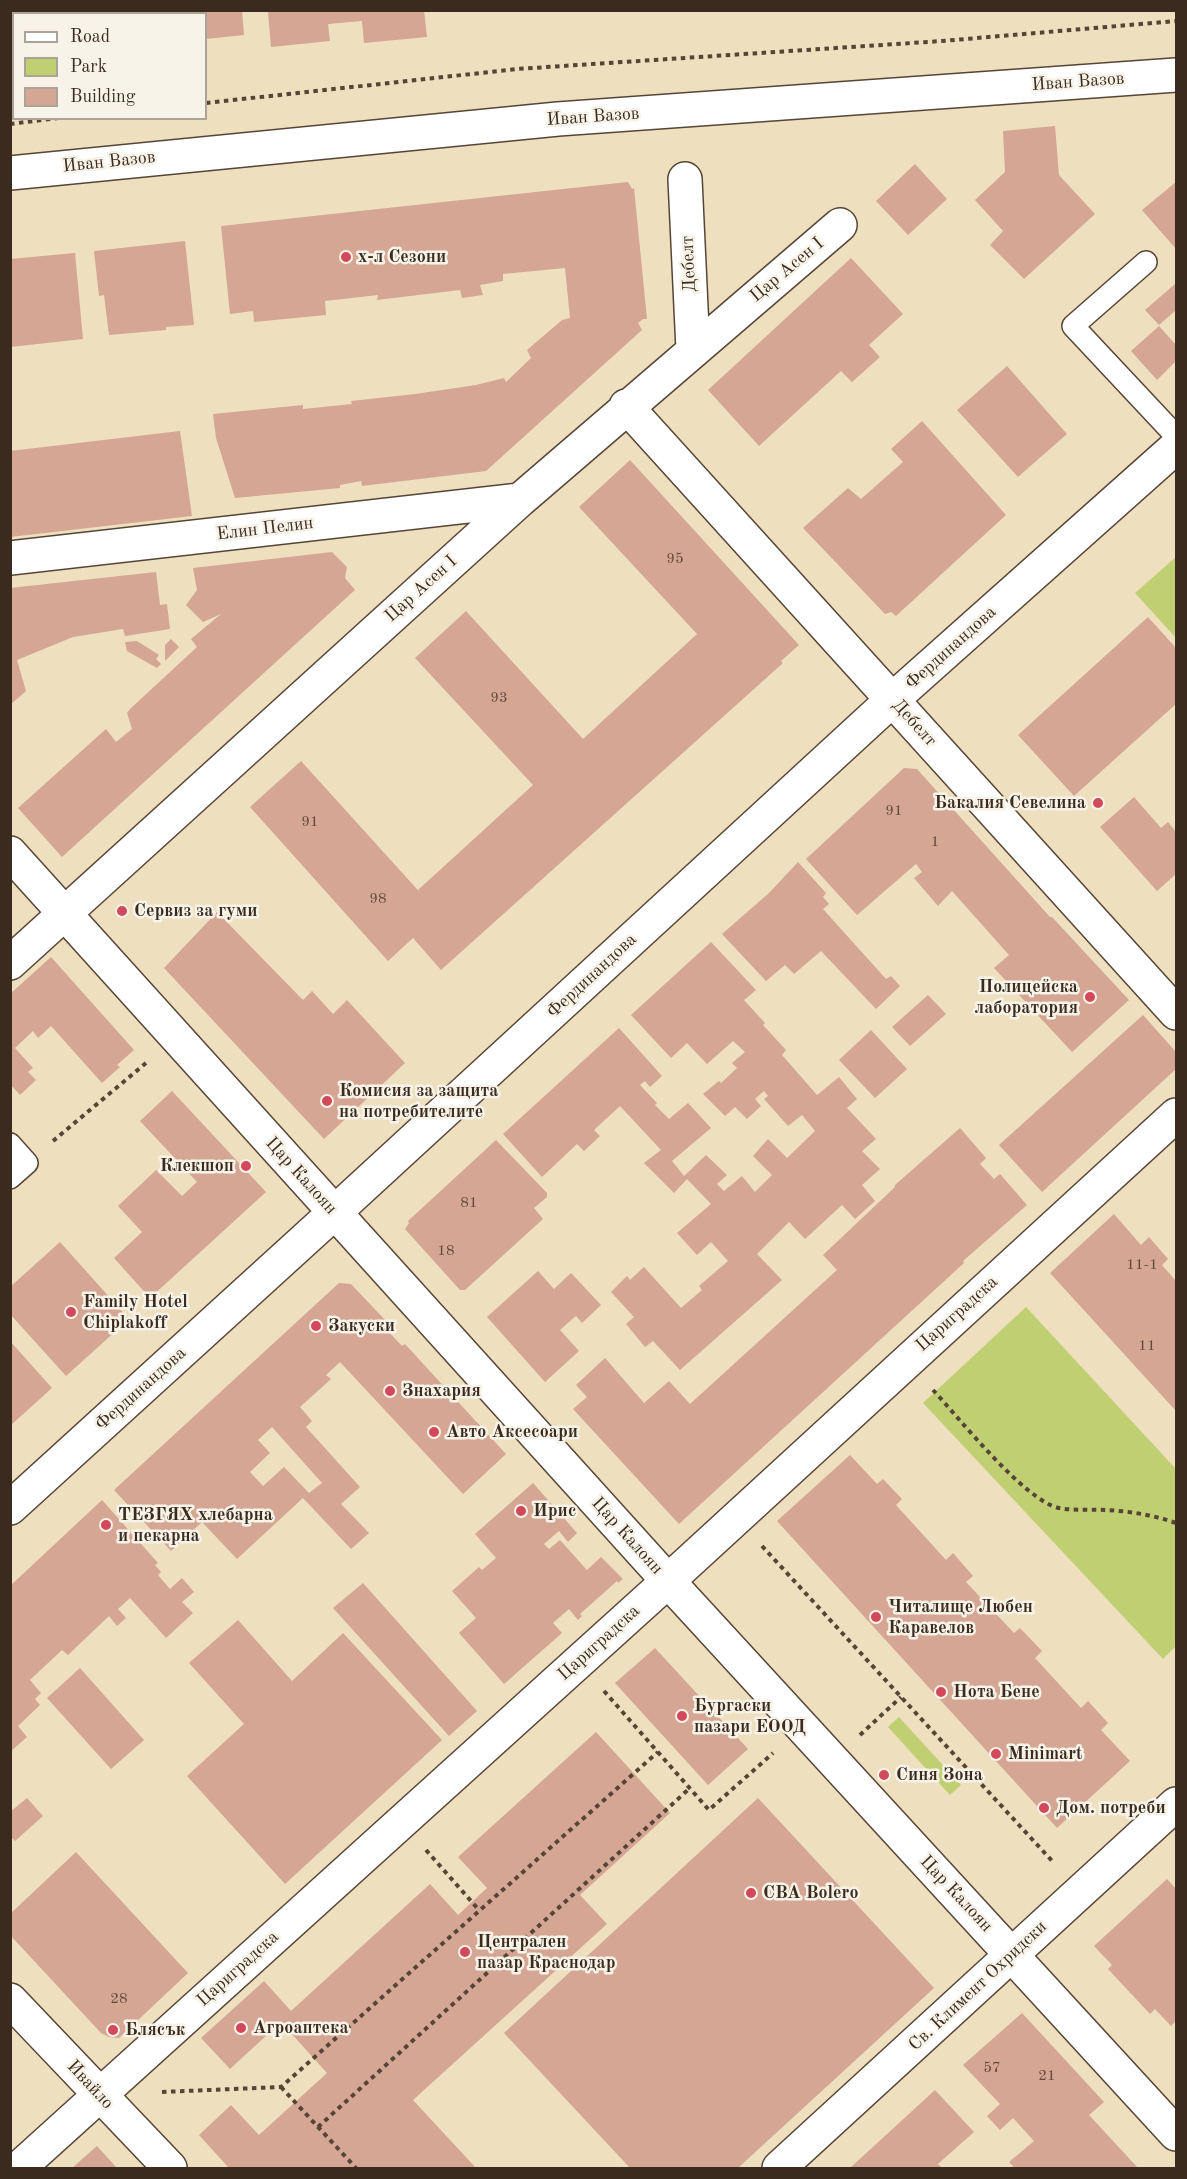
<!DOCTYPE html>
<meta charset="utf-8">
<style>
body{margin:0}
#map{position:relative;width:1187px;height:2179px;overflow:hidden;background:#eedfbf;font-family:"Old Standard TT",serif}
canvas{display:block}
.frame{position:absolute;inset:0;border:12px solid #3b2a1e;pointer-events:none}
.legend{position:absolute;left:12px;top:12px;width:195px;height:108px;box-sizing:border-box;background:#f7f3e8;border:2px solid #aca397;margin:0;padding:8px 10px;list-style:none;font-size:18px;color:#3b2a1e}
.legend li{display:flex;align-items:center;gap:12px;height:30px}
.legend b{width:30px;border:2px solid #aca397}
</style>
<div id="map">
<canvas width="1187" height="2179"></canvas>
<div class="frame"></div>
<ul class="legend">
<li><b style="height:8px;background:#fff"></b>Road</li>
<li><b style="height:16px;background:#bfcf71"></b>Park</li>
<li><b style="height:16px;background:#d4a693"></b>Building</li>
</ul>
</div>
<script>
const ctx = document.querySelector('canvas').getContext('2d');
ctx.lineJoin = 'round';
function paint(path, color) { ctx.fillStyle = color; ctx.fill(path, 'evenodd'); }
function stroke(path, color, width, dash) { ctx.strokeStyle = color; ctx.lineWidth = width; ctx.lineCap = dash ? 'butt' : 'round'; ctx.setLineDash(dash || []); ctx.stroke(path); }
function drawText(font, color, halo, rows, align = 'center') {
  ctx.font = font + ' "Old Standard TT",serif'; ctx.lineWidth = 5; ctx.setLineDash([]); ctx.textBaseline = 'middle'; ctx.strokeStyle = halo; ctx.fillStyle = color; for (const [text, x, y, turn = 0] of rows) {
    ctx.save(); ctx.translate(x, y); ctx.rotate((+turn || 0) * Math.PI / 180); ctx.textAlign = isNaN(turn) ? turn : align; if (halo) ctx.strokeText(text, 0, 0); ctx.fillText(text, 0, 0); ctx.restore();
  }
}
paint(new Path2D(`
 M1176,557v81l-41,-45z
 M1026,1307l150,162v177l-13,13 -240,-256z
 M899,1717l62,68 -11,10 -62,-68z`), '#bfcf71');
paint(new Path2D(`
 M167,10h75l2,25 -38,4v-25h-38z
 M281,10h143l3,27 -63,6 -2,-22 -34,3 2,17 -59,6 -3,-35z
 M1055,126l4,49 36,39 -71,65 -34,-34 13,-14 -28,-31 30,-28 -2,-41z
 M915,164l32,35 -39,36 -32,-34z
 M628,182l4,7 2,-1 13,131h-4l-5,4 4,7 -156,141 -124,15 -1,-5 -21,4v3l-105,10 -19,-60 -3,-24 90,-9v4l49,-5 -1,-3 64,-7 61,-9 28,-7 2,4 25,-24 -4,-8 35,-30 8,-2 -5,-50 -62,6v7l-23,4 3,10 -21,3 -2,-8 -83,10 1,-5 -53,6 1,14 -72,7 -1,-11 -23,3 -9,-88z
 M1176,182v67l-34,-39z
 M185,241l9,84 -28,2v3l-57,5 -5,-40 -5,1 -5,-45z
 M75,253l8,86 -73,8v-88z
 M851,258l52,56 -34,31 11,12 -28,25 -11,-11 -82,75 -51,-56z
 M1175,284l1,26 -17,15 -14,-15z
 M1159,326l17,19v16l-19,19 -26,-29z
 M1007,366l60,68 -49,43 -61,-67z
 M922,421l84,94 -110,101 -5,-4 -6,2 -82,-86 45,-40 13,11 42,-37 -12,-13z
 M180,431l12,85 -182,21v-86z
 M630,460l169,185 -18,16 2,2 -342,307 -28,-32 -25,23 -138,-154 51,-46 124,137 -7,-8 115,-105 -118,-127 51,-47 117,128 114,-105 -118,-127z
 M332,552l15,15 -2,11 10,12 -293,267 -44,-49 88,-79 10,13 16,-13 -5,-16 3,-4 67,-62 -6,-8 30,-25 -18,8 -17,-17 11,-15 -4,-22z
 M156,572l4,33 7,-1 3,25 -45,7 -2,-7 -50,8 -56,23 9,31 -16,14v-117z
 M1148,617l28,31v56l-102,92 -56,-61z
 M171,639l8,8 -14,14v-16z
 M137,641l22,14 -3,4 5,5 -4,4 -30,-17 -2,-9z
 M904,768l13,1 133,148h2l77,83 -57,52 -78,-84 15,-13 -57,-64 -14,15 -24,-28 8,-6 -6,-8 -59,51 -51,-56z
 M1134,797l27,31 7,-6 8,10v42l-19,17 -57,-64z
 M798,862l28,31 -3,4 6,7 -6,5 63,70 5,-3 9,10 -24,23 -55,-58 -27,23 -9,-9 -19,16 -44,-47 47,-41z
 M217,912l86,88 9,-9 21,23 14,-14 58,63 -81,76 -160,-171z
 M711,942l45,48 -12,10 21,23 -2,2 23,25 -4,5 35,40 22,-18 18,22 -10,9 29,31 -14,12 18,18 -18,16 13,16 -20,18 -13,-14 -37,34 -16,-17 -32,32 25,26 -102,90 -27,-29 -8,6 -19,-23 8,-7 -23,-25 16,-16 3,4 14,-13 37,41 21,-18 -3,-4 29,-25 -17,-19 -14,13 -20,-22 34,-29 -24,-25 -13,14 -30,-30 17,-13 -41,-44 -26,24 6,6 -16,15 -7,-7 -35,33 -39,-43 116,-106 43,48 -12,11 -5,-6 -5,4 17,18 -2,2 14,14 19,-16 23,25 -39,33 12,15 22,-21 21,20 -10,9 7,7 18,-15 13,16 17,-17 -19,-19 15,-17 19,19 28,-27 -13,-16 -14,11 -24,-27 4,-3 -4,-5 -9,8 6,7 -14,13 -12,-12 -10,9 -22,-22 16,-13 2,2 16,-15 -5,-5 13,-11 -12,-11 -26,23 -20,-21 -16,15 -40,-43z
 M51,957l83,93 -17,15 3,2 -18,16 -51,-57 -13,12 -5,-7 -18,17 18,20 -5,4 8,8 -16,15 -10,-11v-90z
 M928,995l18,19 -36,32 -18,-19z
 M1143,1015l33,37v17l-134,123 -43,-47z
 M871,1030l36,39 -32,29 -36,-38z
 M172,1091l94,101 -116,106 -36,-40 28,-26 -24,-26 38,-36 26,26 15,-14 -57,-61z
 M960,1128l26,30 -6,6 14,15 6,-5 27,31 -64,56 1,2 -285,261 -106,-115 14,-12 -11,-12 29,-27 39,45 25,-22 21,23 147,-134 -14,-15 72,-68v-2z
 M496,1140l51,53v4l-13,11 9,11 -78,71h-5l-55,-61 4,-6 -1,-2z
 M1114,1214l27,31 8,-8 19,22 -6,6 14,16v130l-126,-138z
 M60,1242l69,77 -63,57 -56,-62v-27z
 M538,1271l16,18 17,-16 30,32 -19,18 -6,-7 -16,14 19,21 -34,31 -58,-65z
 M339,1283l12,1 36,38 -4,4 19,20 3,-2 101,110 -43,40 -123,-132 -14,13 5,4 -31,28 12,14 -6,6 54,60 -19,17 28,29 -18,16 -48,-51 -66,61 -35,-37 -31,29 -57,-61zM272,1427l50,56 -13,10 -25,-26 -21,19 -13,-14 20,-19 -12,-13z
 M10,1341l42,47 -42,38z
 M850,1455l27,29 6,-5 19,20 -6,6 50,55 7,-7 20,23 -7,6 48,51 6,-5 22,23 -7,7 46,50 7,-7 20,22 -7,7 29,31 -73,67 -280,-307z
 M533,1483l44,50 -9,9 -9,-11 -15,13 5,5 11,-9 27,30 14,-13 22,22 -5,4 -1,-2 -37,33 2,2 -4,4 -9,-11 -16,14 9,10 -58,51 -45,-51 17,-15 -24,-27 27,-24 3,3 14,-12 -21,-24z
 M102,1500l56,63 -3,2 6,7 -3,3 12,14 12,-11 12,14 -12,10 11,11 -27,25 -36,-40 -12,11 8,9 -9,8 -8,-10 -41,39 -6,-5 -32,30 11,13 -6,6 5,6 -22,21 9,11 -17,15v-166z
 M363,1583l114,128 -28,25 -116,-128z
 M238,1620l54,61 51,-48 99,107 -157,144 -98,-108 57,-52 -55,-61z
 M655,1648l93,101 -40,36 -93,-102z
 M80,1668l64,72 -33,29 -64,-71z
 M596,1732l74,81 -90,82 27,29 -194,176 63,68h-247l-30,-33 32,-30 28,30 68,-62 -46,-51 -51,47 -29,-31 63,-57 27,30 139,-127 28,31 29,-27 -29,-31z
 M27,1798l16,18 -28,25 -5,-5v-24z
 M758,1798l176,190 -196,180h-108l-126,-135z
 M76,1852l112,121 -69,65 -10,-1 -8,-4 -91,-98v-21z
 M1167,1879l9,10v132l-5,5 -16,-17 -5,5 -42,-45 4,-4 -18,-19z
 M1022,2013l82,89 -15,13 49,53h-123l-6,-6 25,-21 -21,-23 -13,12 -13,-14 13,-12 -37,-39z
 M935,2090l39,42 -36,32 4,4h-92z
 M97,2146l20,22h-45z`), '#d4a693');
const lane = new Path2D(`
 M1146,262l-73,64 103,110
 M10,1144l17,19 -17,15`);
const street = new Path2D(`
 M685,179l8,171
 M626,406l550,607
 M10,558l510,-58
 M10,963l510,-463 320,-275
 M334,1213l558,-513 284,-253
 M10,2000l160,168
 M19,2168l649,-587 508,-466
 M779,2168l397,-364`);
const secondary = new Path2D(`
 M10,173l548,-54 618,-44
 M10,853l658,728 508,553
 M10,1508l324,-295`);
stroke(lane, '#564536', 24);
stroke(street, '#564536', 36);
stroke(secondary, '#564536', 36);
stroke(new Path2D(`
 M206,103l311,-34 425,-28 234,-20
 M10,124l48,-6
 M53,1141l93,-78
 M933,1390c26,28 92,111 126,118 15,3 31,1 46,2 24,1 48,5 71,13
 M762,1546l292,317
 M604,1691l105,119 64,-57
 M860,1735l41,-38
 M426,1850l53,60
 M281,2087l75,81
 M162,2092l119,-5 377,-335
 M318,2127l372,-339`), '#564536', 4, [4.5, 4.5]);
stroke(lane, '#fff', 21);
stroke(street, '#fff', 33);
stroke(secondary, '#fff', 33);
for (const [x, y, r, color] of [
 [346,257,6,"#d1495b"],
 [1098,803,6,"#d1495b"],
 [122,911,6,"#d1495b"],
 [1090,997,6,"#d1495b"],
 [327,1101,6,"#d1495b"],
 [246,1166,6,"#d1495b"],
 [71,1312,6,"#d1495b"],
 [316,1326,6,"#d1495b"],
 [390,1391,6,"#d1495b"],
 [434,1432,6,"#d1495b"],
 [521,1511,6,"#d1495b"],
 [106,1525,6,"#d1495b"],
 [876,1617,6,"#d1495b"],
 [941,1692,6,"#d1495b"],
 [682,1716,6,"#d1495b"],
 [996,1754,6,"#d1495b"],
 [884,1775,6,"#d1495b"],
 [1044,1808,6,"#d1495b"],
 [751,1893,6,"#d1495b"],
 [465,1952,6,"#d1495b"],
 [241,2028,6,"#d1495b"],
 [113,2030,6,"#d1495b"]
]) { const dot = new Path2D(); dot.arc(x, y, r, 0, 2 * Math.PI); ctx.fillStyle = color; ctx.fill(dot); stroke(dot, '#f7f3e8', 2); }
drawText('15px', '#61493b', null, [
 ["95",675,559],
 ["93",499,698],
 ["91",894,811],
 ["91",310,822],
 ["1",935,842],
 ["98",378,899],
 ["81",469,1203],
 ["18",446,1251],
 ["11-1",1142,1265],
 ["11",1147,1346],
 ["28",119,1999],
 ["57",992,2068],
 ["21",1047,2076]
]);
drawText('18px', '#3b2a1e', '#f7f3e8', [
 ["Иван Вазов",1078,82,-4],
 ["Иван Вазов",593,117,-4],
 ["Иван Вазов",109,162,-6],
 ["Дебелт",689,264,-93],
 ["Цар Асен I",787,270,-40],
 ["Елин Пелин",265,529,-7],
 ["Цар Асен I",421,589,-42],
 ["Фердинандова",951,648,-42],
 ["Дебелт",914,723,48],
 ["Фердинандова",592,976,-43],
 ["Цар Калоян",301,1176,48],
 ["Цариградска",957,1314,-42],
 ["Фердинандова",141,1389,-42],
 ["Цар Калоян",627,1536,48],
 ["Цариградска",599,1643,-42],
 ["Цар Калоян",956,1894,47],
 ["Цариградска",238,1969,-42],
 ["Св. Климент Охридски",978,1986,-43],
 ["Ивайло",90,2085,47]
]);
drawText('bold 18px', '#3b2a1e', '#f7f3e8', [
 ["х-л Сезони",358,257],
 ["Бакалия Севелина",1086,803,"right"],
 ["Сервиз за гуми",134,911],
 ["Полицейска",1078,987,"right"],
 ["лаборатория",1078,1008,"right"],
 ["Комисия за защита",339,1091],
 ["на потребителите",339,1112],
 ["Клекшоп",234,1166,"right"],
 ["Family Hotel",83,1302],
 ["Chiplakoff",83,1323],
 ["Закуски",328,1326],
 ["Знахария",402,1391],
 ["Авто Аксесоари",446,1432],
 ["Ирис",533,1511],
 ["ТЕЗГЯХ хлебарна",118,1515],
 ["и пекарна",118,1536],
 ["Читалище Любен",888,1607],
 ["Каравелов",888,1628],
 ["Нота Бене",953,1692],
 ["Бургаски",694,1706],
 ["пазари ЕООД",694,1727],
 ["Minimart",1008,1754],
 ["Синя Зона",896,1775],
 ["Дом. потреби",1056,1808],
 ["CBA Bolero",763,1893],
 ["Централен",477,1942],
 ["пазар Краснодар",477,1963],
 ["Агроаптека",253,2028],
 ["Блясък",125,2030]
], 'left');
</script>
